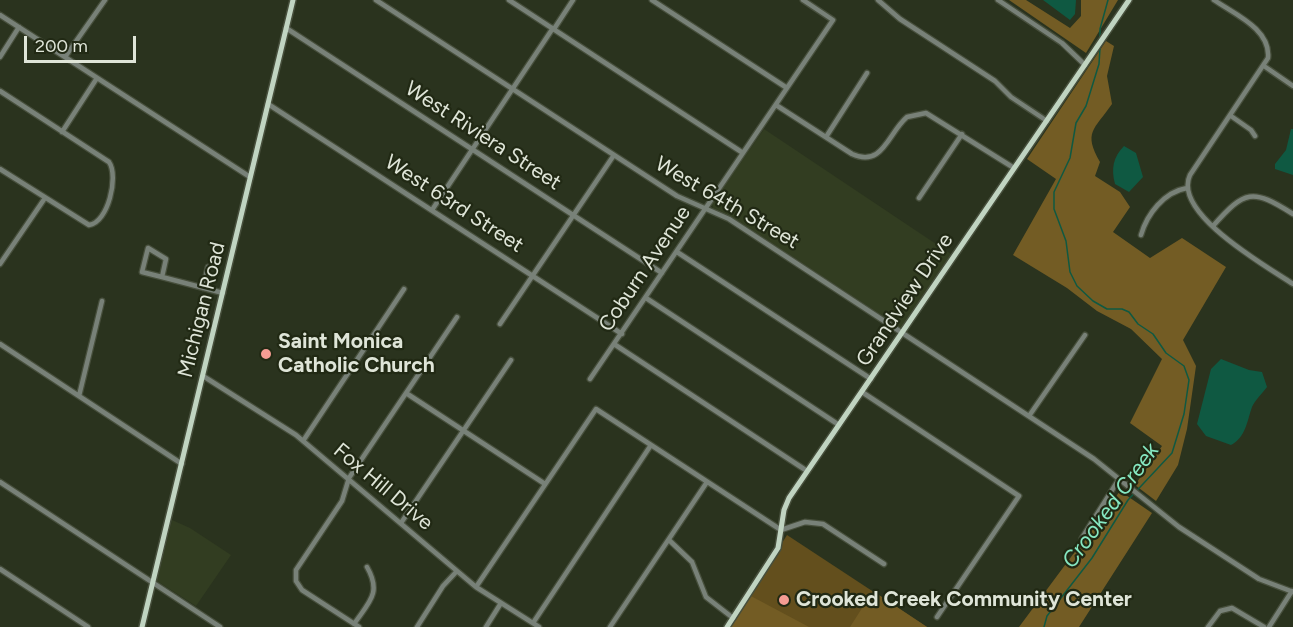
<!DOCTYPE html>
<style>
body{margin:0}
#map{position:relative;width:1293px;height:627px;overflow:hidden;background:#2a331e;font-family:Figtree,sans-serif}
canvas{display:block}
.scale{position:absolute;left:24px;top:36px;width:112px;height:27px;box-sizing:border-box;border:3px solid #dfe5d8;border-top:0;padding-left:8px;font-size:18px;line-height:21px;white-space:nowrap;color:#dfe5d8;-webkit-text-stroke:4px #212914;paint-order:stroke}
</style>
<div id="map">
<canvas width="1293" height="627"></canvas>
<div class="scale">200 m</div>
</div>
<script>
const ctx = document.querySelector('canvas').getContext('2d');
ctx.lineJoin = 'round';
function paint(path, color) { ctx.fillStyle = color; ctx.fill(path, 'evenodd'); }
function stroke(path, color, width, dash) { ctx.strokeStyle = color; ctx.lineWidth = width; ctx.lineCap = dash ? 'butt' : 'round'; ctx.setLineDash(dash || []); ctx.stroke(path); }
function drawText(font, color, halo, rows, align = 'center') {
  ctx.font = font + ' Figtree,sans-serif'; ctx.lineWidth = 4.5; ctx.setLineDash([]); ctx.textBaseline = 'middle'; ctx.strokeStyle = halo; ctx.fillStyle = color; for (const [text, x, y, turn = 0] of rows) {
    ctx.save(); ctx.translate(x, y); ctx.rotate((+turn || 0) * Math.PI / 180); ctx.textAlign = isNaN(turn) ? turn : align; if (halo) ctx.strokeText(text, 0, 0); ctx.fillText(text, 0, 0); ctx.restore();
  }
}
paint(new Path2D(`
 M764,129l187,125 -50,74 -172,-113 -16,-7 -1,-4z
 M172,520l18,8 41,27 -35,51 -39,-25z`), '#323d21');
paint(new Path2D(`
 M787,535l140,92h-198z`), '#634f1d');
paint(new Path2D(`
 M1009,0h17l44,28 11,-12v-16h37l-32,53z
 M1106,41l8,5 -7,30 5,28c-18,26 -29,28 -12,58l-5,14 25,16 10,15 -17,25 37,26 32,-20 44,29 -43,73 13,26 -9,63 -9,36 -22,36 -21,-16 27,-39 -32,-23 32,-64 -31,-30 -34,-18 -30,-23 -54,-33 43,-76 -29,-20z
 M1120,491l32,22 -73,114h-60z
 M873,591l54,36h-77z
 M749,595l60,32h-81z`), '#735c24');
paint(new Path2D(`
 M1043,0h33l-1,14 -5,6z
 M1291,129h2v46l-18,-6v-5l11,-14z
 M1124,146l12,7 7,24 -14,15 -14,-8c-4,-15 -2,-27 9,-38z
 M1221,359l28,11 13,2 5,15c-5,7 -12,13 -15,20 -5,14 -6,30 -21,38l-25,-9 -9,-12 14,-55z`), '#0f5942');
stroke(new Path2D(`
 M1100,40v-11l8,-29
 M1044,627l3,-11 45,-58 36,-58 44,-47 12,-39 5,-34 -5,-14 -18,-13 -13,-19 -15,-10 -9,-12 -7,-3h-15l-14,-8 -16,-15 -7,-14 -4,-31 -12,-32v-17l16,-34 6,-35 10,-17 13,-42 1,-16`), '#0f5942', 1.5);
const minor = new Path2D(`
 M376,0l301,196 52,23 365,240 85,68 80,52 34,13
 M509,0l234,153
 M652,0l135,88
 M878,0l22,19 95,62 16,16 36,24
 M998,0l64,43 23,22
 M1214,0c20,14 57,29 54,58l-78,117c-18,38 76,91 103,109
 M0,15l250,162
 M286,28l376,245
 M554,29l19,-29
 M0,57l19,-30
 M65,57l40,-57
 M1264,66l29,20
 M0,91l109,71c10,14 -1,61 -20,63l-89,-56
 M268,104l354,230
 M776,105l76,49c31,14 36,-21 55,-37l19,-4 88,55
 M1231,116l20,14 4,6
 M62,132l35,-54
 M826,137l41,-64
 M919,198l43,-64
 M432,210l121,-182
 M1213,226c32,-36 39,-38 80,-12
 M1141,235c6,-21 23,-43 46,-47
 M148,248l18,11 -4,18 -20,-5z
 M677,252l194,127
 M0,264l45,-66
 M162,277l61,16
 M203,288l5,-21
 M646,298l193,127
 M500,324l114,-169
 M0,344l182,120
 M614,344l193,127
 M203,376l93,59 180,152 63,40
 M590,379l243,-359 -30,-20
 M862,392l157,104 -82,121
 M406,393l139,91
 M79,396l23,-95
 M1029,416l56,-81
 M303,441l101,-152
 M0,482l220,145
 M401,523l110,-163
 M1082,538l37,-59
 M669,540l23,22 14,35 27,21
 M0,569l88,58
 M476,587l120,-178 185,121 24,-8 18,2 61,40
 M533,623l118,-178
 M354,624c15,-22 28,-31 13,-57
 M359,627l-57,-37 -6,-9v-11l46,-69 7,-23 108,-161
 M417,627l26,-41 14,-15
 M486,627l15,-24
 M610,627l97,-145
 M1208,627l12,-16 12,-3 32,19
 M1269,627l23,-36`);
const major = new Path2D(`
 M142,627l151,-627
 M727,627l51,-79 6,-38 5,-12 340,-498`);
stroke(minor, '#474f3c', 7);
stroke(major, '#474f3c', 8);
stroke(minor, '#788178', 4.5);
stroke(major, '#c0d4c1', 5);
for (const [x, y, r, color] of [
 [266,354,6,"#f59c93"],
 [784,600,6,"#f59c93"]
]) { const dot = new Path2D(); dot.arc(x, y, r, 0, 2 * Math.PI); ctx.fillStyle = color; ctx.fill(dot); stroke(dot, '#212914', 2); }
drawText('21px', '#dfe5d8', '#212914', [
 ["West Riviera Street",483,136,33],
 ["West 64th Street",727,203,30],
 ["West 63rd Street",454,204,33],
 ["Coburn Avenue",645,269,-56],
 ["Grandview Drive",905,300,-56],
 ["Michigan Road",202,310,-76],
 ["Fox Hill Drive",383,487,40]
]);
drawText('bold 21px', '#dfe5d8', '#212914', [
 ["Saint Monica",278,342],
 ["Catholic Church",278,366],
 ["Crooked Creek Community Center",796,600]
], 'left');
drawText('italic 22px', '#86e8c2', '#212914', [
 ["Crooked Creek",1111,506,-54]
]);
</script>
